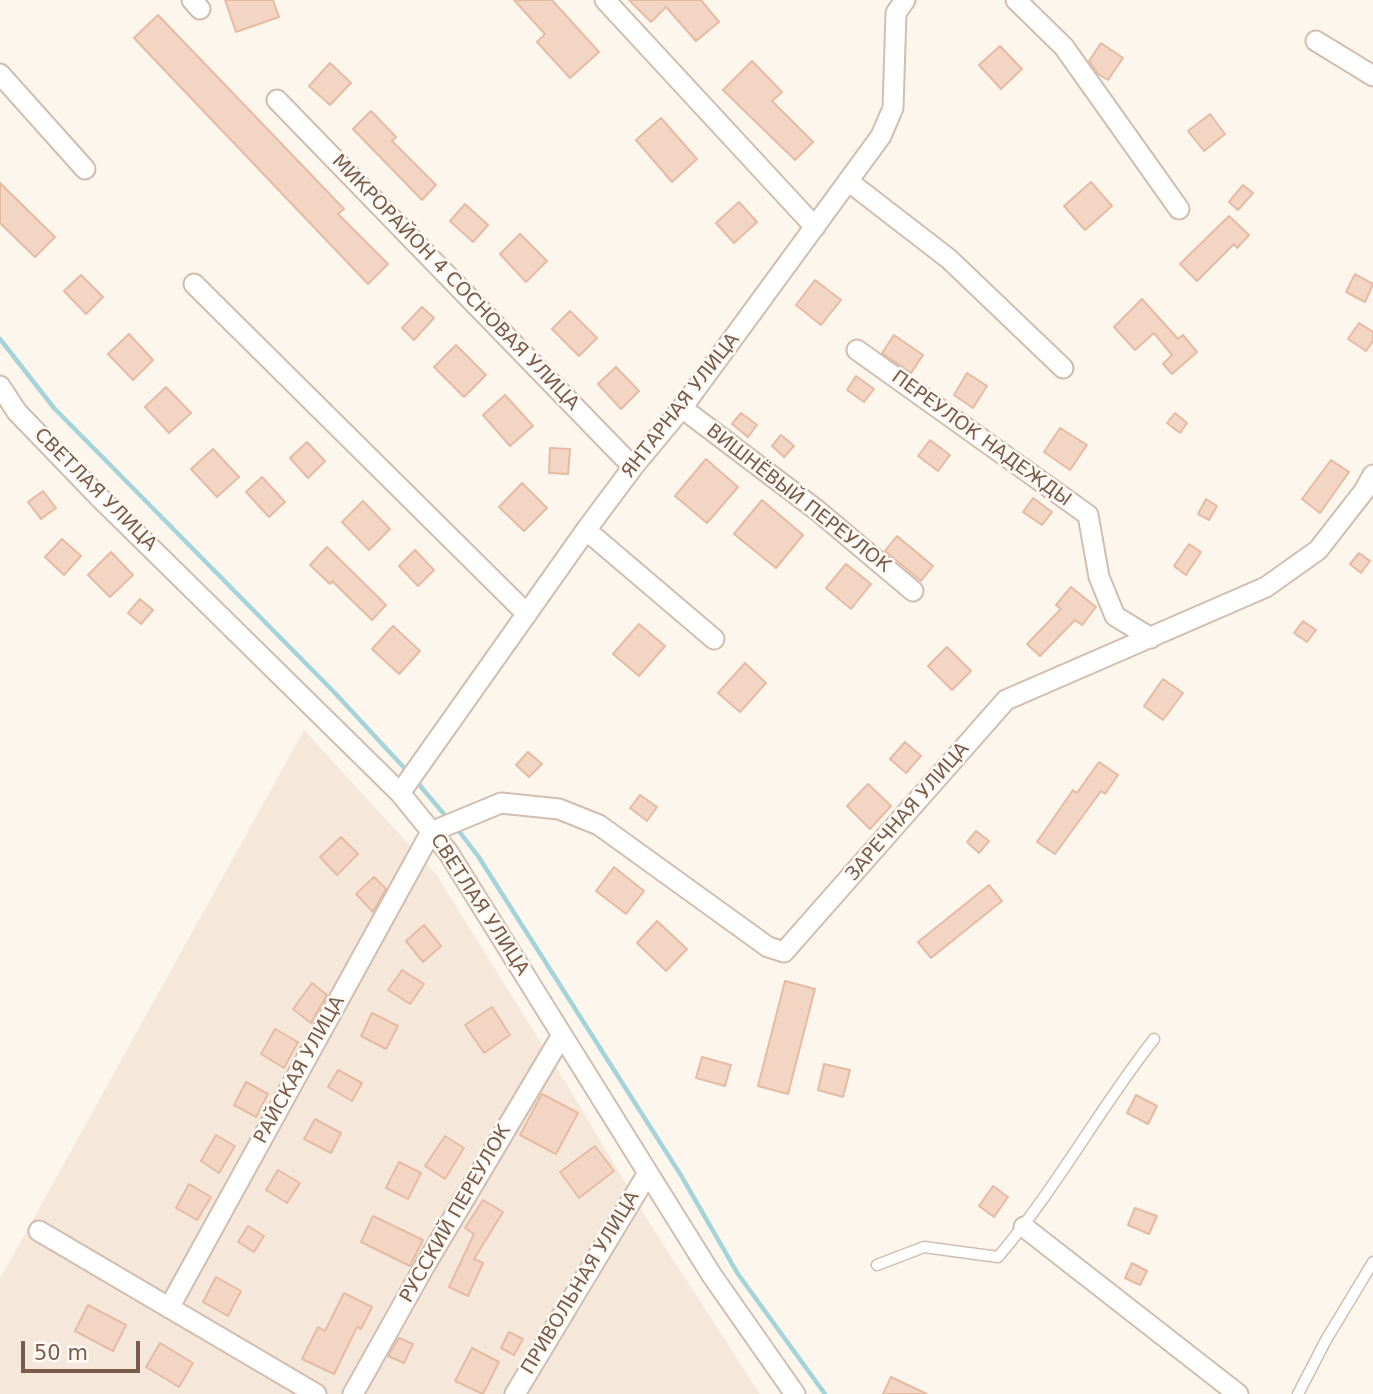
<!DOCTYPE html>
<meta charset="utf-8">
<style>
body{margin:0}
#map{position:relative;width:1373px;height:1394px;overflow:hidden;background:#fdf6ec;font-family:"DejaVu Sans",sans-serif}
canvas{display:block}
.scale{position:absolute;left:21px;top:1341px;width:119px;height:32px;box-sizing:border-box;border:4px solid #7a5c4d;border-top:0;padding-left:9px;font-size:21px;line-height:24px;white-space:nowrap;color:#7a5c4d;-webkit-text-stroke:5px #fffaf3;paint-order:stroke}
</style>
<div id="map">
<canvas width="1373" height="1394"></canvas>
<div class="scale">50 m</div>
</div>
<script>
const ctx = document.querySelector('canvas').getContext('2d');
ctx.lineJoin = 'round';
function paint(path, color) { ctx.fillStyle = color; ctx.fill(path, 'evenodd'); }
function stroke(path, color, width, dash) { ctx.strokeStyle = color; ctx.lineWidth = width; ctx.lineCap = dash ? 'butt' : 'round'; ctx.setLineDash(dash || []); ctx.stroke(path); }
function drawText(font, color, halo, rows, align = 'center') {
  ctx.font = font + ' "DejaVu Sans",sans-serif'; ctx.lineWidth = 5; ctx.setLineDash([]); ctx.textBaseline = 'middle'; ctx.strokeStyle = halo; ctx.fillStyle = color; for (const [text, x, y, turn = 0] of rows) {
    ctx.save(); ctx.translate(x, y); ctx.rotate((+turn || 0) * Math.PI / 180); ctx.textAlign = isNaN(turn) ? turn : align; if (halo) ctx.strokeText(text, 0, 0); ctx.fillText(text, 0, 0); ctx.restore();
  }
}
paint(new Path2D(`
 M304,730l132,144 125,201 86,144 113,175h-760v-115z`), '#f5e8da');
stroke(new Path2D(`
 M0,339l54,69 280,284 74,80
 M416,781l33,39
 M455,826l23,30 204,321 56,97 87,120`), '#a5d3da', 4.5);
const building = new Path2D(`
 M225,0h48l6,17 -43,15z
 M514,0h38l47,52 -29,26 -33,-36 8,-8z
 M629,0h72l18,22 -23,19 -30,-34 -15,15z
 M158,15l186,194 -6,5 50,50 -20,20 -234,-246z
 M1101,43l22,15 -15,22 -10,-6 -9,-13z
 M1000,46l22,23 -21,20 -22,-24z
 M752,61l30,31 -10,9 41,41 -18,18 -72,-70z
 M330,63l21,20 -21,22 -21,-19z
 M371,111l25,26 -4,4 44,44 -14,15 -69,-71z
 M1210,114l15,20 -21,17 -16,-20z
 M661,118l36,41 -25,23 -36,-42z
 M1091,182l21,24 -27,24 -21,-24z
 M0,183l55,54 -20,20 -35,-34z
 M1243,185l10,8 -15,17 -9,-8z
 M739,202l18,20 -23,21 -18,-20z
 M465,204l23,21 -15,17 -23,-21z
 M1229,216l20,19 -12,13 -3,-4 -37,37 -17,-17z
 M520,234l27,27 -21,21 -26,-28z
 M1355,274l18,10 -8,18 -19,-10z
 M81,275l22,22 -17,17 -22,-23z
 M815,280l26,20 -20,25 -25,-20z
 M1142,299l36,40 5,-4 14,17 -25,22 -9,-10 9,-9 -18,-22 -19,17 -21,-23z
 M422,307l12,11 -20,22 -12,-12z
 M570,311l27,27 -18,18 -27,-27z
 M1359,323l14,9v9l-7,10 -18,-12z
 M129,334l24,26 -20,20 -25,-26z
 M894,335l29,20 -12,18 -29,-20z
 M456,345l30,30 -22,22 -30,-30z
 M616,367l23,24 -18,18 -23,-25z
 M967,373l20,13 -14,22 -19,-13z
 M856,376l18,13 -10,13 -17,-12z
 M166,387l25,26 -22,20 -24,-26z
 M505,395l28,31 -23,20 -27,-31z
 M741,413l16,12 -9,12 -16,-13z
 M1175,413l12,10 -7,10 -13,-10z
 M1060,428l27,17 -17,25 -26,-18z
 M781,435l13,11 -10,11 -12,-11z
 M930,440l20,15 -12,16 -20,-15z
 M307,442l18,19 -17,17 -18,-20z
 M550,448l20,1 -2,25 -19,-1z
 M213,449l26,28 -22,20 -26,-28z
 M706,459l32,28 -31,36 -32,-27z
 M1331,460l18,12 -29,41 -18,-14z
 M262,477l23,25 -16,15 -23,-25z
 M522,483l25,25 -23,23 -25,-24z
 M43,491l13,17 -15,11 -13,-17z
 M1033,498l19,14 -10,13 -19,-13z
 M1206,499l11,7 -8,14 -11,-6z
 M762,500l41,35 -27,33 -42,-34z
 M363,501l27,28 -21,21 -27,-28z
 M897,536l36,30 -12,15 -36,-30z
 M62,539l19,17 -17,19 -19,-18z
 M1189,544l12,8 -15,23 -12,-9z
 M327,547l59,58 -14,15 -40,-39 -2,3 -20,-19z
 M415,550l19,20 -16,16 -19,-20z
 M111,552l22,23 -23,22 -22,-22z
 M1359,553l11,8 -9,12 -11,-9z
 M846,564l25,20 -20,25 -25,-21z
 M1071,587l25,20 -14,18 -7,-5 -35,36 -13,-12 34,-35 -5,-4z
 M140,599l13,11 -12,14 -13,-11z
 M1303,621l13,9 -9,12 -13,-9z
 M639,624l26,22 -26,30 -26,-22z
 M393,626l27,25 -21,23 -27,-25z
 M947,647l24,24 -19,19 -24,-24z
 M745,663l21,20 -26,29 -22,-19z
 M1163,679l20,14 -20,27 -19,-14z
 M905,742l16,14 -15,17 -16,-14z
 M528,752l14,12 -13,13 -13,-12z
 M1099,762l19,13 -13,19 -4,-3 -46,63 -18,-12 36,-52 4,3z
 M868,784l23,22 -21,23 -23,-23z
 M640,795l17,12 -10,14 -17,-13z
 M976,831l13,10 -10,12 -12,-11z
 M341,837l17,17 -21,21 -17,-18z
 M614,867l30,24 -18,23 -30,-23z
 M374,877l12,12 -13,23 -17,-18z
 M989,885l13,16 -71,57 -13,-16z
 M657,921l30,28 -21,22 -29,-28z
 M424,925l17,21 -18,16 -17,-21z
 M402,970l22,14 -14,20 -22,-14z
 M785,981l30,8 -27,105 -30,-8z
 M312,983l15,12 -16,28 -18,-14z
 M492,1007l18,28 -26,18 -19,-28z
 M372,1013l26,13 -12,23 -25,-13z
 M275,1029l23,13 -14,26 -23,-14z
 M702,1057l29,8 -6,21 -29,-8z
 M824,1064l26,6 -7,27 -25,-7z
 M338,1070l24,13 -10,18 -24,-14z
 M246,1082l22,12 -12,23 -22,-12z
 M542,1094l36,19 -22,41 -36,-19z
 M1136,1095l21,11 -9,18 -21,-11z
 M315,1119l26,14 -10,20 -27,-14z
 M216,1135l19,11 -16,27 -18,-12z
 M445,1136l19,12 -19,31 -20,-13z
 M595,1146l19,25 -35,27 -19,-26z
 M399,1162l22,11 -13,26 -22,-11z
 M278,1170l22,13 -13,20 -21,-13z
 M189,1184l22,13 -14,23 -21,-12z
 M993,1186l15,11 -14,20 -15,-11z
 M483,1200l20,12 -29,47 9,4 -15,33 -19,-9 25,-53 -9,-6z
 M1135,1208l22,8 -8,18 -21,-9z
 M373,1216l50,24 -13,26 -49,-24z
 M248,1226l16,10 -10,16 -16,-10z
 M1132,1263l15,8 -7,14 -15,-7z
 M216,1277l25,14 -13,25 -25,-14z
 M344,1293l28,14 -11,22 -4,-2 -23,47 -32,-15 16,-32 7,4z
 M88,1305l38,20 -13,26 -38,-20z
 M509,1332l14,7 -9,16 -13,-7z
 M399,1338l14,6 -9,19 -16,-7z
 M160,1343l33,20 -14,24 -33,-20z
 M472,1348l27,14 -16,32 -28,-13z
 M891,1377l36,17h-44z`);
paint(building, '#f3d5c3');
stroke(building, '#e6bba3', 2);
const lane = new Path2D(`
 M877,1265l47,-18 74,10c58,-68 101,-148 156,-218
 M1298,1394l28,-54 47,-78`);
const street = new Path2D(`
 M192,0l8,9
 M605,0l210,227
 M1016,0l48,47 115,162
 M1316,41l57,35
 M0,74l85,95
 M277,100l356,367
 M848,181l101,78 114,109
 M194,284l333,330
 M857,350l231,165 11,62 16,39 36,22
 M0,386l17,26 82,85 301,296 48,59 263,422 84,120
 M682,408l136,103 95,80
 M586,530l128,109
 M400,793l186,-263 47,-63 49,-59 199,-272 12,-28 3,-95 9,-13
 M1024,1227l214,167
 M39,1231l277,163
 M169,1308l262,-476 70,-29 58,6 40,16 169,122 16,5 222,-252 260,-113 52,-37 46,-59 9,-16
 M353,1394l71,-127 138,-232
 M515,1394l133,-221`);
stroke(lane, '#d1beb0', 13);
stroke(street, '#d1beb0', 23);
stroke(lane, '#fff', 10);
stroke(street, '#fff', 19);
drawText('19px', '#7a5c4d', '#fffaf3', [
 ["МИКРОРАЙОН 4 СОСНОВАЯ УЛИЦА",455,283,46],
 ["ЯНТАРНАЯ УЛИЦА",681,406,-52],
 ["ПЕРЕУЛОК НАДЕЖДЫ",981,439,36],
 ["СВЕТЛАЯ УЛИЦА",95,490,45],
 ["ВИШНЁВЫЙ ПЕРЕУЛОК",798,499,38],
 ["ЗАРЕЧНАЯ УЛИЦА",908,812,-49],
 ["СВЕТЛАЯ УЛИЦА",479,905,57],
 ["РАЙСКАЯ УЛИЦА",300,1070,-61],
 ["РУССКИЙ ПЕРЕУЛОК",456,1214,-60],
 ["ПРИВОЛЬНАЯ УЛИЦА",581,1283,-59]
]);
</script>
